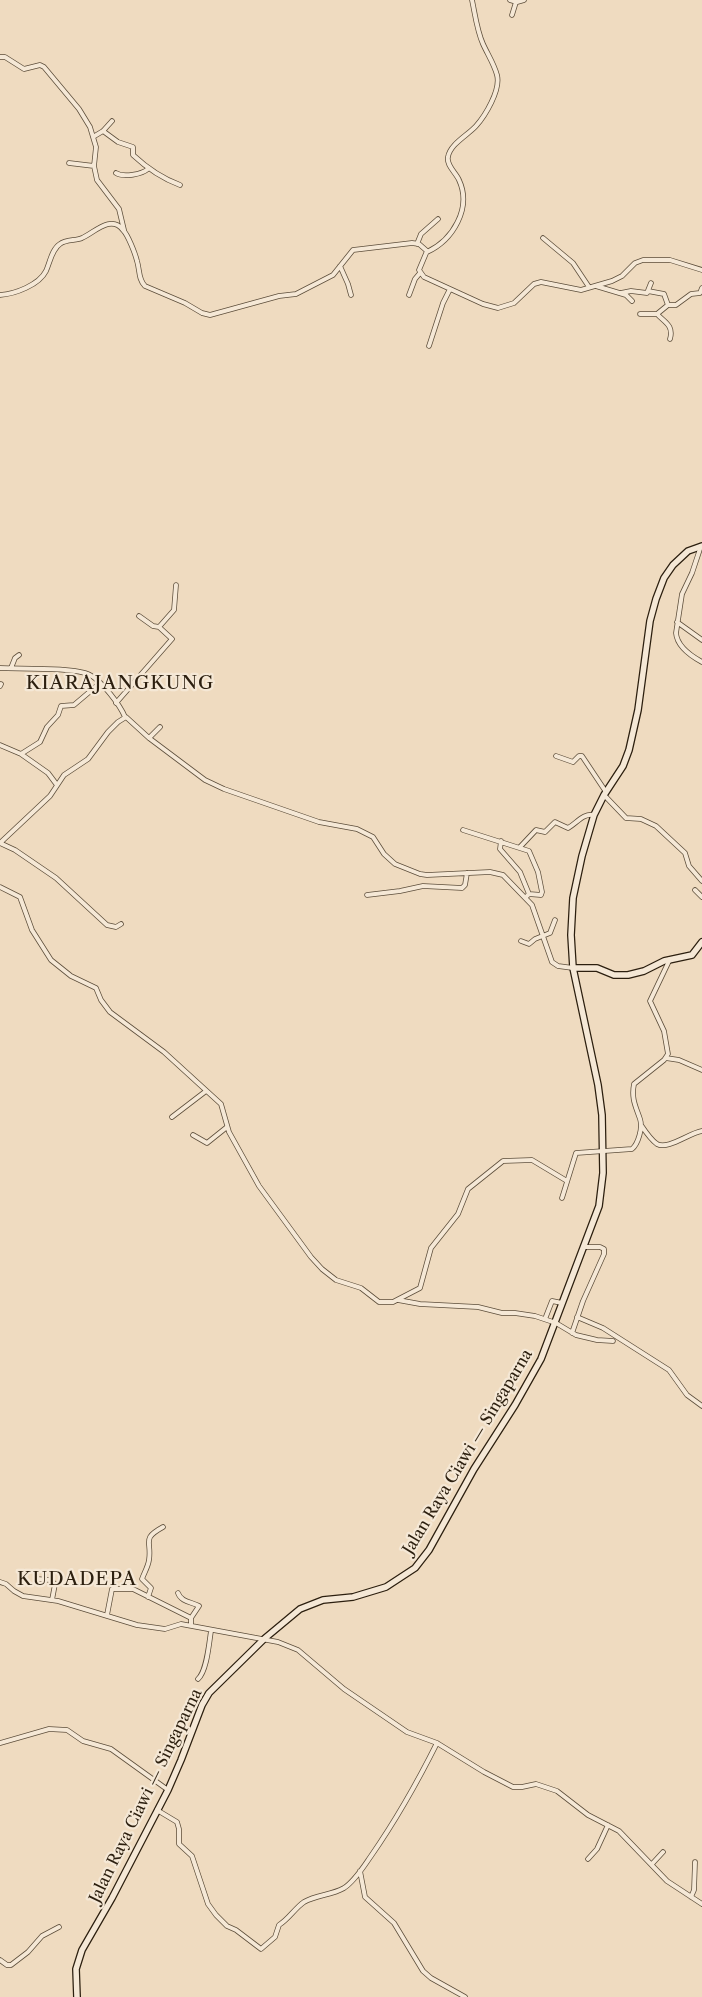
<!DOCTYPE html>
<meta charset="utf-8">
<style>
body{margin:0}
canvas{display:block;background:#efdbc0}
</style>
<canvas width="702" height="1997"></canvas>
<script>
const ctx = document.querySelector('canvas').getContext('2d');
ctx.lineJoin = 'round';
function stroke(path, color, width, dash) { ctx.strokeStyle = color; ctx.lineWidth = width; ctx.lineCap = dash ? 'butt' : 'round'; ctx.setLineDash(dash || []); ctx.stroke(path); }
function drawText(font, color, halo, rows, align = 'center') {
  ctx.font = font + ' "Libre Caslon Text",serif'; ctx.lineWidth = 4.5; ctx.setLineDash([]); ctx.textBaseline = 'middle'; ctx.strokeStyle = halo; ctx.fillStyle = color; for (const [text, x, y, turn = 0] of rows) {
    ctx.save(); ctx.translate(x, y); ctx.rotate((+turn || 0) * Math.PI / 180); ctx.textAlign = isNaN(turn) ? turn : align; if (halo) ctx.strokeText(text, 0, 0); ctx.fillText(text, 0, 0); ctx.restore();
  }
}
const street = new Path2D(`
 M510,0l7,2 7,-2
 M512,15l4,-13
 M0,57h5l19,12 16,-4 4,2 35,42 11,18 6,20 -2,19 3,14 22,29 5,21
 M103,131l15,11 15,5v8c15,14 28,23 47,30
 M93,137l10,-6 9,-10
 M69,163l25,3
 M116,173c8,5 26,1 32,-4
 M543,238l30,25 16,24
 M417,244l4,-10 17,-15
 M427,252c26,-12 45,-44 32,-72 -3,-7 -13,-15 -11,-23 2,-13 20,-22 28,-31 9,-10 25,-36 21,-51 -3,-11 -9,-20 -14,-31 -6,-13 -8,-30 -11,-44
 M340,266l8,18 3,11
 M596,286l30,9 6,6
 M648,291l16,3 4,11
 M621,293l10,-2 16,2 4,-10
 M0,295c15,-1 39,-10 46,-24 4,-9 6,-22 14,-27 6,-5 16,-3 22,-6 12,-5 29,-24 41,-8 5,5 12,23 14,31 3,9 1,18 8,25l40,17 17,10 8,2 69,-19 17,-2 37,-19 20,-25 59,-7 7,1 8,7 -8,19 5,7 59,27 15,4 16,-5 20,-19 7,-2 40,8 31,-9 10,-5 13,-13 8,-3h27l32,10
 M409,295l6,-16 5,-6
 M640,314h17l11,-9h8l15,-11 9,-1 2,-5
 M657,314c7,8 17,11 13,25
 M429,346l14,-43 7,-14
 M701,546l-9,27 -10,21 -6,39c1,13 15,23 26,29
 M139,616l14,10 6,1
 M677,622l25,18
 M0,668c20,1 75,-1 90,7 12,6 30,30 35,42
 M11,668l4,-10 4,-3
 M0,686l1,-2
 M116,703l56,-64 -13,-12 15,-17 2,-25
 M149,738l11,-11
 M0,745l21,9
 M556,756l17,6 6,-6h3l24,36
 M57,785l-9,-12 -27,-19 19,-12 7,-15 11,-12 3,-9 13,-1 26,-22
 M604,795l22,23 15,1 15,7 29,27 4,13 13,15
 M463,830l66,21 9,21 4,20 -1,3 -12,-1
 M501,841l-1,8 20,23 9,22 -2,2
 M0,843l50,-47 14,-21 24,-16 20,-27 10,-10 8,-5 23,21 56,42 19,9 95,33 38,7 16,8 11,17 11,10 25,10 7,1 63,-3 13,3 29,30 20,57 6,4 15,2
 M0,843l15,7 41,28 51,47 9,2 5,-3
 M520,847l16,-17 9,2 10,-10 13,6c9,-5 15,-15 26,-13
 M0,887l20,10 12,33 19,30 20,16 25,12 5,12 9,12 54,40 57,52 8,28 30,54 52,71 11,12 14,11 25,8 18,14h14l27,-14 11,-40 27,-34 10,-25 35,-28 29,-1 35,21
 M695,890l7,7
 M367,895l33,-4 23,-5 39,2 3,-3 2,-12
 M521,941l8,3 6,-5 15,-6 5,-13
 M666,1058l13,2 23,10
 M172,1117l34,-26
 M641,1125c4,6 10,15 16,19 11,6 32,-11 45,-13
 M193,1135l14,8 20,-16
 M562,1198l14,-45 56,-4c6,-5 11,-21 8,-30 -4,-12 -9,-20 -6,-35l30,-24 4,-6 -4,-23 -14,-30 20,-42
 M398,1300l22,4 58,3 24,6h13l20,3 21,7 20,12 21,5 16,1
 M577,1317l26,11 66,42 18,25 15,11
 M545,1319l7,-18 10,2
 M572,1333l11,-32 21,-47v-5l-4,-2h-16
 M37,1579l13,1 5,4 -3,16
 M0,1582l6,2 8,7 9,5 35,5 79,24 28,4 16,-5 97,18 20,8 46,39 63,43 30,11 47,29 29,15h9l14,-3 21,7 31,24 31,16 48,50 35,23
 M178,1593c3,9 14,9 21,13l-8,12
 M148,1597l3,-9 -9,-9c2,-6 6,-12 7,-19 3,-19 -8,-21 14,-33
 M107,1615l5,-26h21l58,29v7
 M198,1679c9,-8 11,-36 13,-48
 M0,1743l49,-14 18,1 16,11 28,8 57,41
 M157,1810l20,12 2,7v15l13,12 16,48 8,11 11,11 9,4 25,19 14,-12 4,-12c10,-6 16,-17 25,-23 12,-7 28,-7 40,-14 11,-7 20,-22 27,-32 25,-36 46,-73 66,-113
 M588,1859l9,-10 11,-24
 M652,1864l11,-12
 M360,1871l5,26 29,26 29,48 8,7 34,19
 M691,1897l3,-7 1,-28
 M0,1960l7,5h4l17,-13 14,-16 17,-9`);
const secondary = new Path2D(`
 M573,968h24l17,7h14l16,-4 20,-10 28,-6 10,-13
 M77,1997l-1,-28 6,-19 30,-52 56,-108 13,-30 21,-55 7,-12 55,-54 36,-30 23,-9 30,-3 33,-10 29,-19 14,-18 45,-81 41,-64 26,-46 58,-153 4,-33 -1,-58 -4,-30 -25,-117 -2,-33 2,-37 9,-42 12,-41 10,-20 19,-29 6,-16 9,-40 12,-89 6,-22 8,-21 9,-13 15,-14 14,-5`);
stroke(street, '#5d4e3b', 5.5);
stroke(secondary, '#2c1f0f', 8);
stroke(street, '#f5e8d6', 4);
stroke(secondary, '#f5e8d6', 5.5);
drawText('16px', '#2c1f0f', '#f5e8d6', [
 ["Jalan Raya Ciawi — Singaparna",468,1452,-59],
 ["Jalan Raya Ciawi — Singaparna",146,1796,-64]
]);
ctx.letterSpacing = '1px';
drawText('19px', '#2c1f0f', '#f5e8d6', [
 ["KIARAJANGKUNG",120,684],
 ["KUDADEPA",77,1580]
]);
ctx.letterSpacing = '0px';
</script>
